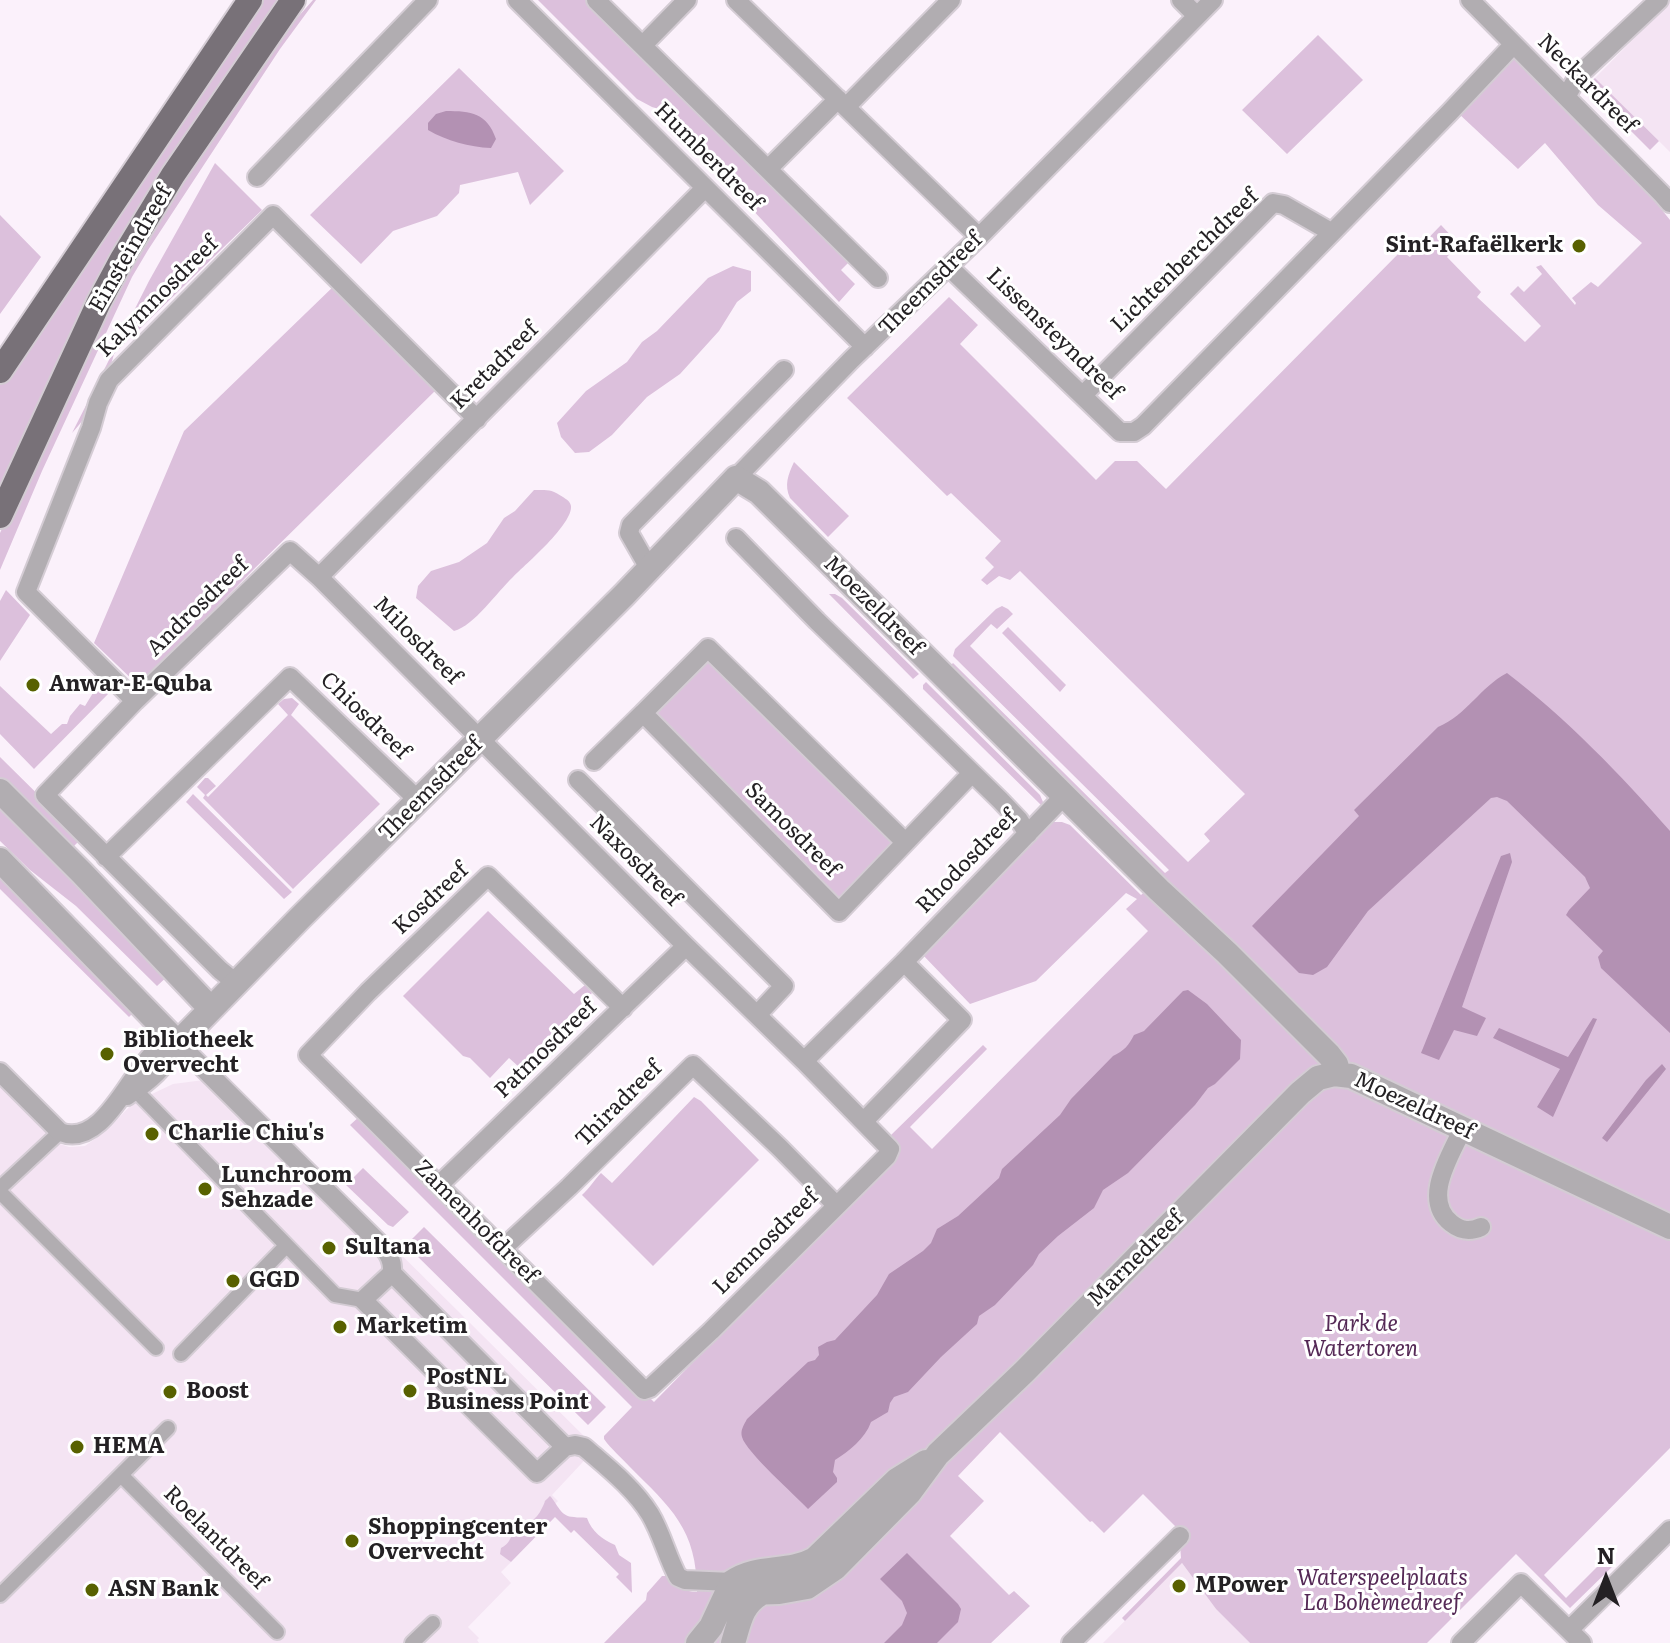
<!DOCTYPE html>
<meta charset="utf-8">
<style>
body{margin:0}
#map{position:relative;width:1670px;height:1643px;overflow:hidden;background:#fbf1fb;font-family:Literata,serif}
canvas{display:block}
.north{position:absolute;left:1566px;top:1539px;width:80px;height:80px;-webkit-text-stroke:6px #fff;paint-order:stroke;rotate:0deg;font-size:22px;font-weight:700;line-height:32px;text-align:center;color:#242124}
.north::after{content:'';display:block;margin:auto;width:28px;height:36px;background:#242124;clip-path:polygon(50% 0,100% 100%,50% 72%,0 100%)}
</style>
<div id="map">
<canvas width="1670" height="1643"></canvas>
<div class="north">N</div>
</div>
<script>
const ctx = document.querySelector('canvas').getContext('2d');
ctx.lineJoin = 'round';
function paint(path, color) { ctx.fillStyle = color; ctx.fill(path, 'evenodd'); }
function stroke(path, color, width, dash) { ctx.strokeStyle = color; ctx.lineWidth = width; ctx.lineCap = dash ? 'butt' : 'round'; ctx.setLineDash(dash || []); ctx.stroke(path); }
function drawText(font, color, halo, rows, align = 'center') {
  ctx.font = font + ' Literata,serif'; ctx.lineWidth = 6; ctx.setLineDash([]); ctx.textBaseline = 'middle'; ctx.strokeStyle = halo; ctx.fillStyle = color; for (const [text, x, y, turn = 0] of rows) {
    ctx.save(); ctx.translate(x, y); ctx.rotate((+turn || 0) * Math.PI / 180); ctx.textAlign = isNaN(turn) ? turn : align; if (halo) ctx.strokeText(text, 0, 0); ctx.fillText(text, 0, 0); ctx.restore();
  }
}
paint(new Path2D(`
 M1670,2v150l-75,-74z
 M215,1070l381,378 -44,47 6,6 -52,55 5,6 -10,10 10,11 -43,44 11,11 -2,2 2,3h-479v-564l57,64 12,4 16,-1 22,-16 26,-27 40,-19 31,-4z
 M1182,1563l34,46 34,34h-147z`), '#f4e4f3');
paint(new Path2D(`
 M259,0h19l-176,272 -39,78 -63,143v-110z
 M313,0h3l-36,49 -132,201 -16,27 -90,194 -42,99v-37l77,-166 48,-95 148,-227z
 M538,0h50l263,260 -10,10 14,14 -16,18 -106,-113 -27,-41 -40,-37 -14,-4 -15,-8z
 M1318,35l45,45 -76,74 -45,-44z
 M1512,55l125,124 33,41v1228l-126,127 22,23 41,-41 8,7 -45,44 -54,-54 -89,89h-177l-34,-34 -34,-46 -57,58 -3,-3 59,-60 -2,-28 -36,-36 -39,39 -12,-12 -2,1 -90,-90 -42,44 26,25 -34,35 59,59 5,-4 16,15 -39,37h-387l42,-43 1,-7 15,-17h8c8,10 15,16 27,16 0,-63 -26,-84 -68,-126 -8,-9 -18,-17 -25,-27v-3l28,-29 -282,-282 11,-10 293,287 231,-235c6,-4 17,-15 13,-23 0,0 -7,-7 -8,-8l93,-91 4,4 -77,78 22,22 216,-218 -22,-22 11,-10 -11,-6 -90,88 -66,23 -49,-51 131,-131h10l8,3 71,70 21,-19 -212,-210 3,-3 212,210 4,-3 -216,-214 2,-7 41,-40 6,-3 6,3 5,5 -16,15 -6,-5 -21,22 218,216 22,-21 -6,-7 41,-40 -225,-223 -10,9 -11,-4 -12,9 -6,-5 13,-13 -9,-9 16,-17 -50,-48 -4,3 -100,-98 102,-101 29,28 -18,19 136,136 19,-19h22l29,28 235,-238 9,6 31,-32 18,19 -12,13 34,35 -4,5 48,45 16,-16 -31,-32 8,-8 6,6 18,-18 -6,-7 5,-2 34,40 1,-2 -4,-5 19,-16 7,5 44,-44 -44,-38 -53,-62 -27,26 -60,-56z
 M459,68l105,103 -34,34 -12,-33 -58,13 -1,8 -22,23 -44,15 -32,33 -51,-49z
 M1595,78l64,63 -9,9 -64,-64z
 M215,163l47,47 -148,144c-7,27 -22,58 -42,79l77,-152z
 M0,215l41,42 -41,57z
 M733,266l18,5v20l-14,11 -18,29 -39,43 -33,23 -35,38 -23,17 -14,1 -14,-16 -4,-14 29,-32 41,-29 15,-20 15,-11 51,-53z
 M337,283l101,105 -186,183 -113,115 -45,-43 90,-212z
 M794,462l55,54 -21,21 -38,-39c-6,-13 -2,-23 4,-36z
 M534,490c14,0 17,-1 29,7 4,3 7,4 8,9 2,18 -45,58 -58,71 -16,15 -39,49 -59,54l-38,-33 2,-12 13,-15 28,-9 28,-19 17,-25 11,-7z
 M6,590l24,25 -30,46v-60z
 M829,594h6l7,4 77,76 -6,5z
 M1008,627l58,58 -6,7 -58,-59z
 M707,658l187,187 -55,58 -185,-188z
 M926,682l114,113 3,7 -1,4 -119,-117v-4z
 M99,683l10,10 -75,76 -34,-35v-48l51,48 11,-10h5l3,-8 10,-12 5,2z
 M292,698l7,6 -8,11 89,89 -87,85 -90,-91 2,-3 -8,-8 8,-9h3l8,8 -10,9 2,2 80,-82 -10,-11 6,-5z
 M0,757l82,81 -8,8 -14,-8 -60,-60z
 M193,794l99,98 -8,7 -98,-97z
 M0,806l170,168 -13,12 -81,-80 -46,-36 -30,-29z
 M0,869l50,60 83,84 -4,4 -129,-128z
 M488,911l86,83 11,-9 7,8 -73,74 -10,-9 -19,20 -20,-20 -7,-2 -60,-60z
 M694,1097l7,4 58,59 -106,106 -71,-71c8,-7 12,-15 19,-22l11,10z
 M363,1168l46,44 -16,15 -5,-2 -42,-40z
 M424,1227l182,180 -18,18 -182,-180z
 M550,1496c8,8 10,21 24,21 4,1 8,0 13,1 5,14 15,21 28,27l4,10 12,8 1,30 -16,-16 3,-3 -45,-44 -3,3 -16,-16 -44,45 -11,-8 1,-6c9,-5 8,-8 13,-17 11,-5 23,-11 28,-23 6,-11 -1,-3 8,-12z`), '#dcc0dc');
paint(new Path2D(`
 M446,111c25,0 41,2 50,28l-5,9c-22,-1 -44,-7 -63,-18v-7l8,-9z
 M1507,673c58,44 115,103 163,158v202l-69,-65 -3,-11 5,-6 -37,-36 3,-5 21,-22 -5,-11 -78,-76 -10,-4 -6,1 -123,113 -41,56 -14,8 -14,-2 -47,-47 107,-110 -5,-6 84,-83c29,-12 42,-40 69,-54z
 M1510,853l2,9 -50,145 24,11 -9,18 -23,-6 -15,30 -18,-7 80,-197z
 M1188,990l19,14 34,36 -1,19 -25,25 -7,4 -13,17 -67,68 -25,17 -9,18 -36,28 -19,18 -6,11 -38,40 -16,11 -2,8 -36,33 -33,35 -14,5 -4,6 -2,9 -17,10c-6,17 -22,29 -36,38l-2,12 4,6v4l-29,27c-13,-14 -62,-57 -66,-72 -2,-7 2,-12 5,-18l61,-57 7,-2 4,-5 -1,-8 9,-5 8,-2 42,-45 12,-21 34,-23 8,-8 6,-14 21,-13 41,-38 3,-9 58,-54 11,-16 42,-43c11,-5 16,-11 21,-21l10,-4 39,-40z
 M1593,1018l4,1 -44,98 -16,-10 23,-38 -67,-31 6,-10 69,29z
 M1662,1064l4,5 -59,73 -5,-4 44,-58z
 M907,1553l51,51 3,5 -3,13 -21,21h-53l18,-18 5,-12 -5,-12 -22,-22z`), '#b391b3');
const pedestrian = new Path2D(`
 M142,1097l193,198 28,5
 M0,1188l60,-56
 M0,1192l156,156
 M181,1354l105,-108
 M121,1475l156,157
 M0,1595l168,-167
 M412,1643l21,-20`);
const minor = new Path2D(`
 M517,0l348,347
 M596,0l282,278
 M736,0l243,237
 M1181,0l16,16
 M1470,0l193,195 7,8
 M643,45l44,-45
 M1566,97l12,-21 81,-76
 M846,107l105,-107
 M768,169l70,-70
 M257,177l171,-177
 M949,267l171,165h14l9,-6 306,-313 64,-68
 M1083,395l190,-192 11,2 47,27
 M736,478l116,-119 127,-122 234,-237
 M736,538l81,83 183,179 19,20 9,14
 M649,568l-20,-35 2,-8 153,-155
 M319,577l386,-389
 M135,701l-109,-109 65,-164 7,-25 11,-23 164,-165 204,204
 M594,761l49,-48
 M578,780l206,206 -27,29
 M905,842l-197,-194 -65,65 196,199 133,-139
 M106,857l184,-180 129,124
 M236,983l-16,-13 -175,-175 90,-94 155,-150 29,26 367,369 118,115 86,88 -3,7 -176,175 -61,57 -6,2 -336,-335 60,-63 120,-116 135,132
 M178,1043l203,202c8,9 12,16 11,28l173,174 10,-2 9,2c23,20 50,41 66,67 12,20 17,43 28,63l7,3 47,2
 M804,1061l100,-99 160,-166
 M0,1072l60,60c43,17 70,-60 95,-80 6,-4 16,-6 23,-9
 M127,1096c24,-16 37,-27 51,-53
 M864,1121l98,-101 -58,-58
 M1463,1128c-12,27 -42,71 -12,95 10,8 19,9 30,4
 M439,1185l247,-239
 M502,1249l67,-62 124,-122 87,83 56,57
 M392,1273l-29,27 174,173 28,-26
 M1569,1630l101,-100
 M1071,1643l109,-107
 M1461,1643l60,-60 61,60`);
const tertiary = new Path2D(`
 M736,478l23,14 400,398 68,63 102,102 7,9 3,10
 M0,791l82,82 129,136
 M0,860l178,183 121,-124 325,-324 112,-117
 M732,1582l8,7 9,4 30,-1 28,-5 28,-19 75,-76 28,-38 86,-82 276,-279 18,-15 16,-4 17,2 319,151
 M732,1582c27,-18 55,-8 83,-23l82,-79 29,-18
 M698,1643l13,-16 21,-45
 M733,1643c6,-19 8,-38 27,-49`);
const primary = new Path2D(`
 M0,371l250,-371
 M0,516l99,-214 23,-43 51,-84 120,-175`);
stroke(pedestrian, '#d4ccd4', 18);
stroke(minor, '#d4ccd4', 22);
stroke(tertiary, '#d4ccd4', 28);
stroke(primary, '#d4ccd4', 28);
stroke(pedestrian, '#b1adb1', 14);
stroke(minor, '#b1adb1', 18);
stroke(tertiary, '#b1adb1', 24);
stroke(primary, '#787178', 24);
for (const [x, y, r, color] of [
 [1579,246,8,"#586100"],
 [33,685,8,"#586100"],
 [107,1054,8,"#586100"],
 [152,1134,8,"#586100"],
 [205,1189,8,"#586100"],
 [329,1248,8,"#586100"],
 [233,1281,8,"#586100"],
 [340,1327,8,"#586100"],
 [410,1391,8,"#586100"],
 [170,1392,8,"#586100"],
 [77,1447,8,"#586100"],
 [352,1541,8,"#586100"],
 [1179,1586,8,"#586100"],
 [92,1590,8,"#586100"]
]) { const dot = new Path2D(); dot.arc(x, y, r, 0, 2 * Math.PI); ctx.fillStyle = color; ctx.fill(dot); stroke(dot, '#fff', 3); }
drawText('22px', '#242124', '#fff', [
 ["Neckardreef",1587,84,45],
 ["Humberdreef",708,157,45],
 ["Einsteindreef",131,249,-60],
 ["Lichtenberchdreef",1185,261,-44],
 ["Theemsdreef",931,284,-45],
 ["Kalymnosdreef",158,297,-45],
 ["Lissensteyndreef",1054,334,44],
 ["Kretadreef",495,366,-45],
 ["Moezeldreef",873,606,45],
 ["Androsdreef",198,607,-44],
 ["Milosdreef",417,641,45],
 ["Chiosdreef",365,716,44],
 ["Theemsdreef",431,789,-45],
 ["Samosdreef",792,830,45],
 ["Naxosdreef",635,861,45],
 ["Rhodosdreef",967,862,-46],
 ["Kosdreef",431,899,-43],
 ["Patmosdreef",546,1049,-44],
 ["Thiradreef",619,1104,-45],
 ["Moezeldreef",1414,1106,25],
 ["Zamenhofdreef",476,1222,45],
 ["Lemnosdreef",766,1242,-45],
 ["Marnedreef",1136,1259,-45],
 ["Roelantdreef",215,1538,45]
]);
drawText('bold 22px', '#242124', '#fff', [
 ["Sint-Rafaëlkerk",1563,246,"right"],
 ["Anwar-E-Quba",49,685],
 ["Bibliotheek",123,1041],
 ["Overvecht",123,1066],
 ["Charlie Chiu's",168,1134],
 ["Lunchroom",221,1176],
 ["Sehzade",221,1201],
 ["Sultana",345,1248],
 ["GGD",249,1281],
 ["Marketim",356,1327],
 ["PostNL",426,1378],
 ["Business Point",426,1403],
 ["Boost",186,1392],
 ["HEMA",93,1447],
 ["Shoppingcenter",368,1528],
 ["Overvecht",368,1553],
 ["MPower",1195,1586],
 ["ASN Bank",108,1590]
], 'left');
drawText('italic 22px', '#552956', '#fff', [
 ["Park de",1361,1325],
 ["Watertoren",1361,1350],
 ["Waterspeelplaats",1382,1579],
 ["La Bohèmedreef",1382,1604]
]);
</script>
